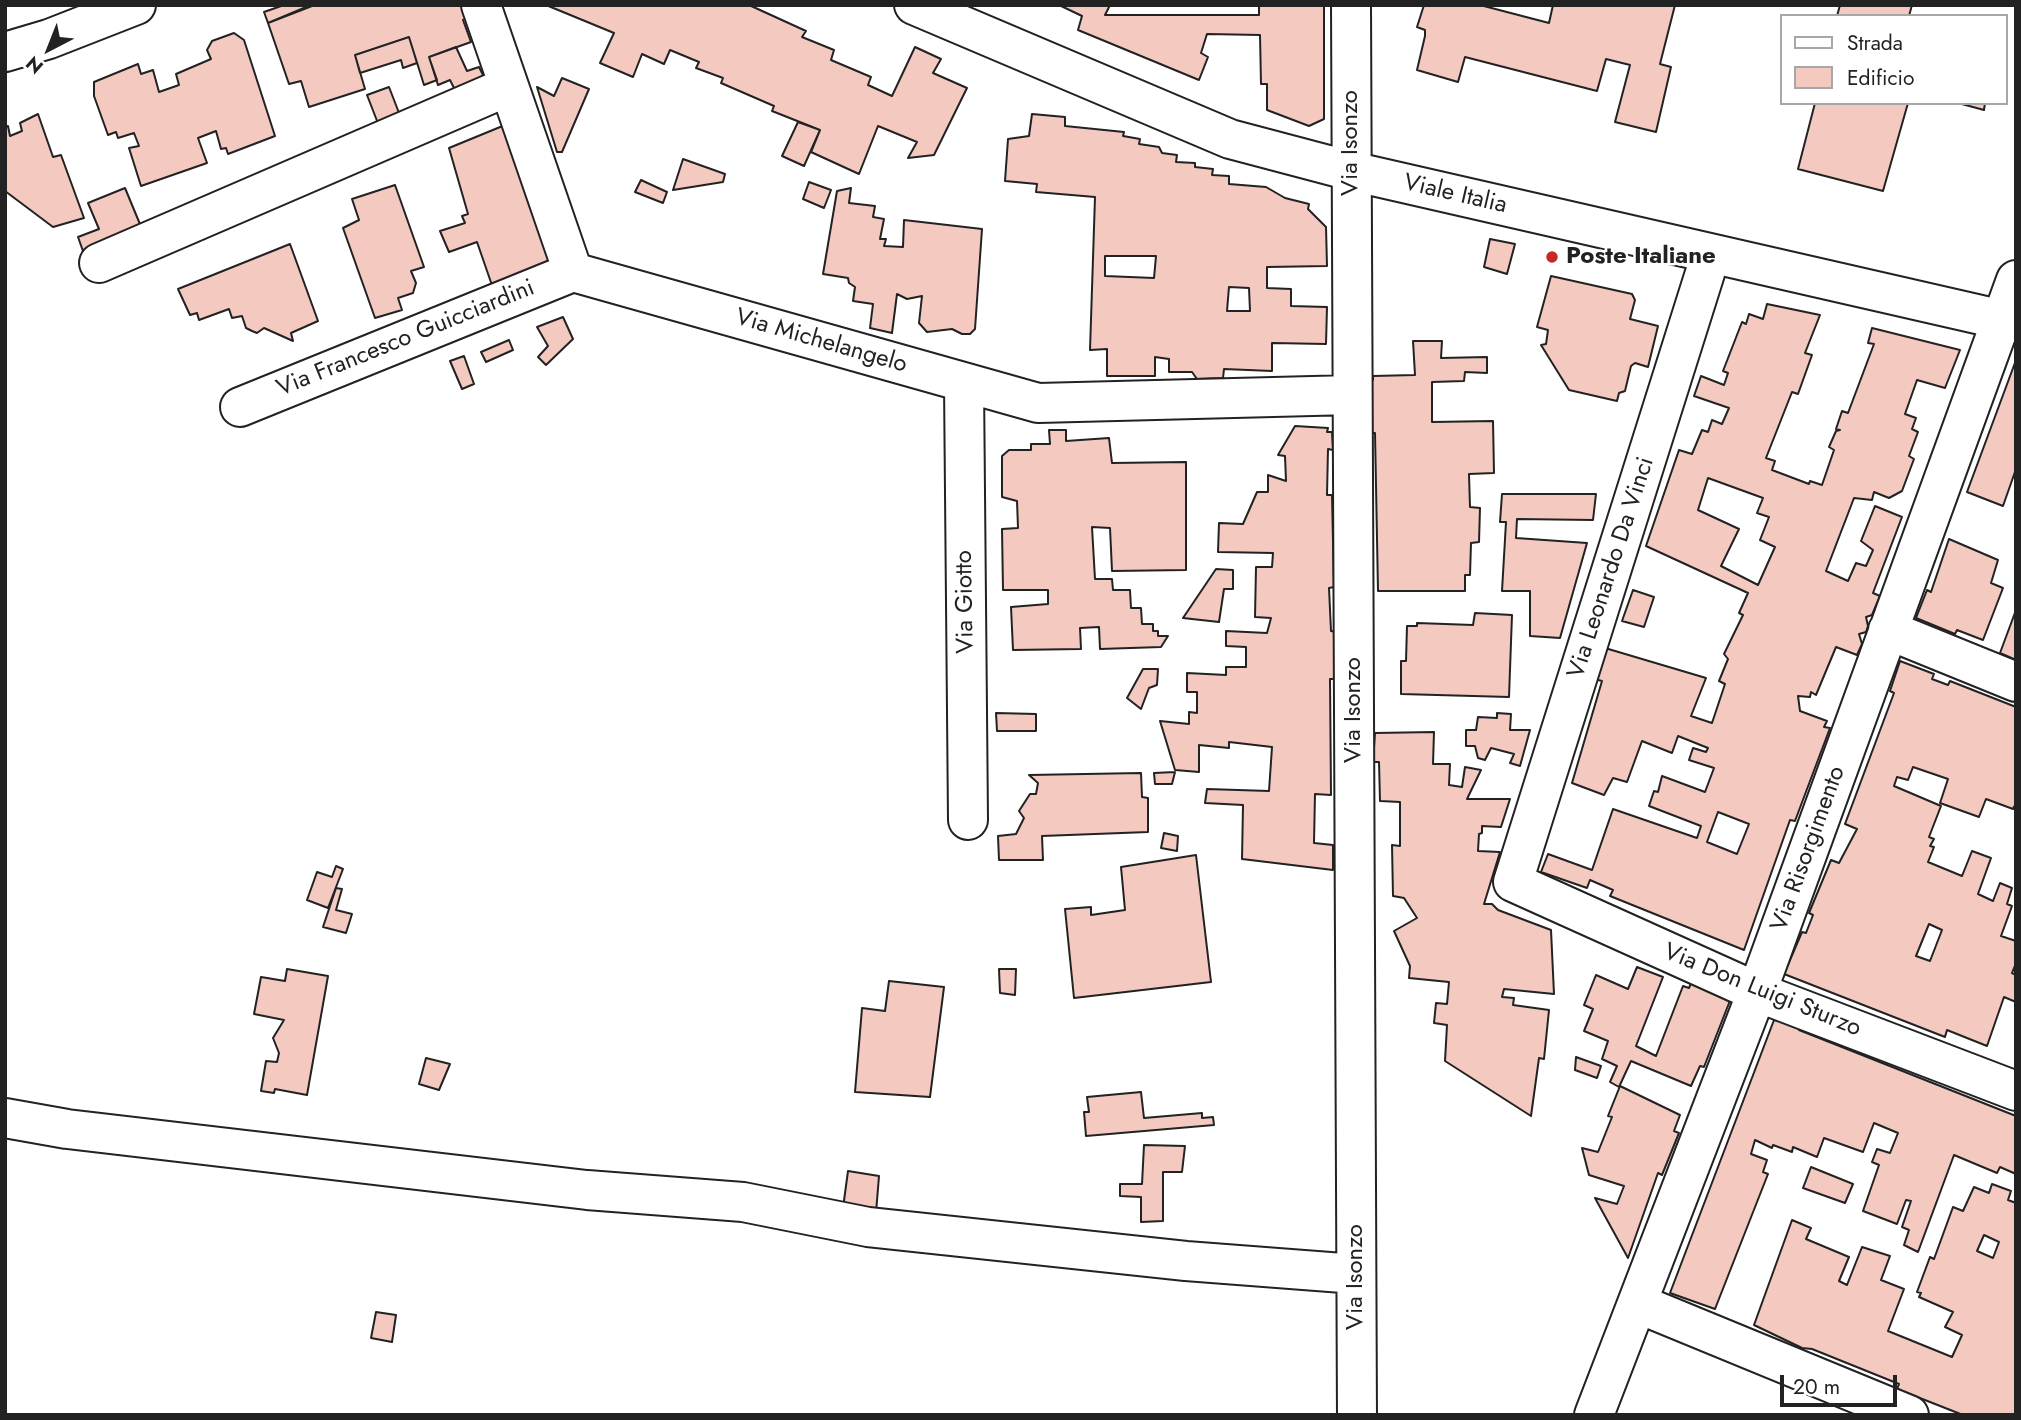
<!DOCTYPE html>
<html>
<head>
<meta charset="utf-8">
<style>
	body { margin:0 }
	#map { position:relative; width:2021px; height:1420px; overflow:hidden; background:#fff; font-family:Jost,sans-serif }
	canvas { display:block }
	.frame { position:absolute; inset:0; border:7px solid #222; pointer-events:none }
	.legend { position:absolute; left:1780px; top:14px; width:228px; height:91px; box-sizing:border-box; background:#fff; border:2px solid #a7a7a7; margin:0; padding:9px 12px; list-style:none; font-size:21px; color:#222 }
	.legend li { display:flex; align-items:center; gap:14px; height:35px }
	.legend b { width:35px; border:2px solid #a7a7a7 }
	.north { position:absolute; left:14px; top:14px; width:70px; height:70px; -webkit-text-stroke:5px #fff; paint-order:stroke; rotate:222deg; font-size:19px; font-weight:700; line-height:28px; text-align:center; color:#222 }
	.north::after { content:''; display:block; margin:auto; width:24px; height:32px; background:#222; clip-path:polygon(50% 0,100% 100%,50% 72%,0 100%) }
	.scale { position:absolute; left:1780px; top:1375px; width:117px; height:32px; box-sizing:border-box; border:4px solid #222; border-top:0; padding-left:9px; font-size:21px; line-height:24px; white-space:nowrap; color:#222; -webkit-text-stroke:5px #fff; paint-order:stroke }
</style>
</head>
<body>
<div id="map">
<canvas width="2021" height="1420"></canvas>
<div class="frame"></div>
<ul class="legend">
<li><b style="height:9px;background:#fff"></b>Strada</li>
<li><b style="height:19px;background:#f3c9c0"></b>Edificio</li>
</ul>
<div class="north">N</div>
<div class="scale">20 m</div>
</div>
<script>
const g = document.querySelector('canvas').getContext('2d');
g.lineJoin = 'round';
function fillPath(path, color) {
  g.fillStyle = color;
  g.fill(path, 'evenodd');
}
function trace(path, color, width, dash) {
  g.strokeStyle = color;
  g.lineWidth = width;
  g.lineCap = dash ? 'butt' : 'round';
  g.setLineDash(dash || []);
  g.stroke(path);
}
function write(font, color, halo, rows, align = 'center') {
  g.font = font + ' Jost,sans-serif';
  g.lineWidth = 5;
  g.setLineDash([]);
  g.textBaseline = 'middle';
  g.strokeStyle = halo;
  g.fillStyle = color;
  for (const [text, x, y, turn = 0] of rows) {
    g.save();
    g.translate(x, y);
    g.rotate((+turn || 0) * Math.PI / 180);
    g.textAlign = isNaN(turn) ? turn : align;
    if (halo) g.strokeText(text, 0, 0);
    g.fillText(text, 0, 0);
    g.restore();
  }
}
const building = new Path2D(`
	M284,5h27l1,1 -44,17 -4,-11z
	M311,5h153l5,13 -6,2 8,22 -42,15 8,23 -13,5 -15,-48 -54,18 10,34 -56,18 -8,-26 -12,3 -21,-61z
	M546,5h203l57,26 -4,6 32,13 -3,10 40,17 -3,8 24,11 23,-49 26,12 -8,14 34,15 -33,67 -26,3 9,-16 -39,-16 -19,48 -48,-22 9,-22 -48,-19 2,-5 -53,-23 2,-5 -27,-10 3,-6 -29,-12 -6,14 -22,-10 -9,23 -33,-14 14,-30z
	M1059,5h51l-5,10h154v-10h65v114l-15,7 -42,-16v-26h-6l-1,-49 -53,-1 -6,19 7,4 -9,23 -121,-50 4,-14z
	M1424,5h56l69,18 4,-18h122l-15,59 11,3 -15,65 -41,-10 15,-57 -24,-6 -9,32 -132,-34 -7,25 -41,-12 8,-34v-6l-8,-3z
	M1840,5h72l-3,11h-72z
	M234,33l10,7 31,96 -47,18 -2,-6 -5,1 -5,-18 -18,7 9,25 -66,23 -12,-38 10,-2 -5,-13 -16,5 -2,-6 -8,3 -14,-39v-14l44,-18 3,10 12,-4 6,22 20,-7 -3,-11 35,-15 -4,-9 5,-9z
	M409,37l8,26 -14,5 -2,-8 -41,13 -5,-18z
	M456,47l11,24 12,-4 7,14 -29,13 -7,-14 -12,5 -9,-28z
	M562,78l27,11 -27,63h-5l-20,-65 17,9z
	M389,87l12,31 -22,8 -12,-31z
	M1815,103h93l-25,88 -85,-22z
	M1958,103h27l-1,7z
	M38,114l15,43 8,-2 23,63 -31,9 -48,-36v-64l3,-1 2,10 12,-5 -2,-8z
	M1032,114l33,3v9l59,6 -1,4 17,3 -1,5 20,3 3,6 15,2 -1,7 19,1v4l18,2 -1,6 17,1v8l37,3 19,11 24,6 -1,5 18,18 1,39 -60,1v21l24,1v17l36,1 -1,37 -54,-1v28l-48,-2 -1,9 -26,1 -5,-7h-23v-13l-14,-2v19h-48v-27l-17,1 5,-153 -59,-5 1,-8 -32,-3 3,-42 21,-3zM1105,256h51l-2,22 -49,-2zM1229,287l20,1 1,23h-23z
	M798,122l22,8 -16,36 -22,-10z
	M505,125l46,141 -56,28 -18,-52 -28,10 -9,-21 25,-8 -3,-7 6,-2 -19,-66z
	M683,159l42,15 -2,8 -50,8z
	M641,180l26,12 -4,11 -28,-11z
	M809,182l22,8 -7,18 -21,-9z
	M395,185l29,82 -13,4 5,12 -3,10 -15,5 4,12 -27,8 -32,-90 16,-8 -7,-21z
	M125,188l17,41 -58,25 -6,-17 21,-8 -11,-26z
	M851,188l-2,15 26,3 -2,11 11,2 -4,20h6l-2,7 19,1 1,-27 78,9 -7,100 -5,5h-8l-10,-5 -25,3 -8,-9 3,-27 -15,3 -10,-5 -5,39 -22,-5 3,-24 -20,-3 2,-14 -6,-4 -1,-5 -25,-4 14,-83z
	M1490,239l25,5 -8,30 -23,-7z
	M290,244l28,77 -27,12 2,8 -29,-13 -7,5 -5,-2 -6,-3 -4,-12 -10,2 -3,-9 -30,11 -2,-7 -7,2 -12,-26z
	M1551,276l81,18 3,6 -5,19 28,7 -10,41 -13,-4 -4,3 -6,25 -6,2 -2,8 -48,-11 -28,-45 5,-1 2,-14 -11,-3z
	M1767,304l53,11 -15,38 7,2 -14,39 -6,-2 -26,66 9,3 -3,9 37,14 1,-3 12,4 12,-35 -5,-3 7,-16 4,-1 -4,-1 6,-18 6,2 26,-69 -6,-1 4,-15 88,22 -15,38 -28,-8 -12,34 11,4 -4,11 6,3 -9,24 5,3 -12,32 -13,7 -15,-6 -2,8 -18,-2 -28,73 22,10 8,-18 10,3 7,-16 -12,-9 14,-35 27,11 -29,76 7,3 -8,19 -6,2 2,9 -2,6 -7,2 3,10 -5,11 -21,-8 -20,48 -5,-3 -1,5 -12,-1 2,15 27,10 -3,6 6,1 -35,93 -5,-1 -46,130 -134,-54 3,-6 -23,-10 -3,8 -46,-16 7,-18 44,16 21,-61 84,29 4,-12 -52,-20 5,-15 4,1 4,-16 43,16 9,-24 -25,-8 4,-12 13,4 2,-4 -30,-12 -6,17 -30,-12 -15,41 -14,-4 -9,17 -32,-12 30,-102 -8,-2 11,-31 101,30 -15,38 21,7 13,-39 -6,-3 9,-22 -4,-5 19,-39 -4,-2 9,-20 -102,-47 33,-96 13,4 10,-24 6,2 4,-12 10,4 7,-16 -35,-12 7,-20 23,9 4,-12 -5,-2 19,-49 4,2 3,-10 14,5zM1708,478l55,20 -6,15 12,4 -9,23 15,7 -17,38 -37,-19 18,-37 -41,-19zM1718,812l31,12 -12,30 -30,-12z
	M563,317l10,22 -27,26 -8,-8 10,-11 -11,-19z
	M509,340l4,10 -27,12 -5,-10z
	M1413,341h29l-1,17 46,-1v16l-22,-1 -1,9 -32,1v40l61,-1 1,52 -25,1 1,33 10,1 -1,34 -8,1 -1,32h-5v16h-87l-3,-158h-6v-53h4v-4l42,-1z
	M464,356l10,28 -12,5 -12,-28z
	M2016,360v109l-13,37 -36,-14z
	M1295,426l33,2 -1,4h5l1,18 -5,-1 -1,46h5l2,92 -5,1 2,43 5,1 1,47h-7l1,116 -16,-1 -1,49 19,2v25l-91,-11 1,-54 -38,-2 2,-14 62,2 3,-44 -43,-5v6l-30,-3v27l-24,-2 -15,-49 29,3v-12l8,1v-21h-10v-19l39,2v-8h20v-20l-20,-1v-15l41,2 4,-15 -16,-1 1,-50h16l1,-14 -55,-1 1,-29 24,1 14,-32h11v-17l18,6 -1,-25 -7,-1z
	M1049,430h17v11l43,-3 3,25 74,-1v108l-74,1 -2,-43 -18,-1 3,52h17l1,11h17l1,18h10l1,16h11v7h5v5h10l-7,11 -61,2 -1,-22 -19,1 1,21 -68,1 -2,-43 37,-3v-14h-45l-1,-61 16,-1 -1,-27 -15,-4v-41l7,-6h22v-6h19z
	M1502,494h94l-3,26 -76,-1 -1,19 71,5 -27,95 -30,-2v-45h-28l4,-69h-6z
	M1949,539l49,21 -7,23 12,5 -20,52 -26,-10 -2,4 -39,-16 11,-28 4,2z
	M1216,569l17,1v19h-9l-5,33 -36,-4z
	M1633,590l21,7 -10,30 -22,-6z
	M2016,610v50l-16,-7z
	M1475,613l37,2 -3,82 -108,-3v-33h5l1,-35h10v-3l56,2z
	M1900,661l34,13 -2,5 16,6 2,-4 66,26v96l-3,6 -27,-10 -7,18 -39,-14 8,-24 -35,-12 -5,13 -11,-3 -3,9 47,20 -12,31 5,2 -4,7 4,1 -6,15 34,14 10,-25 19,7 -13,36 15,7 7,-18 12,5 -5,16 5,2 -11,30 15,5v22l-4,10 4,2v27l-12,-5 -17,49 -40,-16 -2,7 -161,-63 18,-42 4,1 7,-18 -4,-2 22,-53 8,3 18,-34 -12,-5 49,-131 -4,-2zM1929,924l13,6 -12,31 -14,-5z
	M1143,669h15l-1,16 -8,3 -8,21 -14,-11z
	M996,713l40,1v17h-39z
	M1497,713l14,1 -1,16h20l-10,36 -10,-3 4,-9 -23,-6 -6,12 -7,-2 -3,-12h-9v-16h10l2,-13 19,1z
	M1434,732l-1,32h17l-1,21 13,2 3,-20 16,3 -14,29h43l-9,28 -19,-1v7l-3,1 -1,17 22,1 -16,52h8l6,6 53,20 3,64 -50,-5 -2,8 12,1 -1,7 36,5 -5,49 -5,-1 -8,58 -86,-55 2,-36 -13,-2 2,-20 11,1 2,-22 -40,-4 1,-12 -16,-35 23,-13 -13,-20 -11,-2 -1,-51 8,1v-44l-20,-1 -1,-39h-6l2,-29z
	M1175,772l-3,12h-17l-1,-11z
	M1141,773l1,24 6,1v34l-106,4 1,24h-44l-1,-24 18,-2 8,-16 -5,-7 11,-17h6l2,-11 -9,-8z
	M1164,833l14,3 -1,15 -16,-3z
	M1196,855l15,127 -137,16 -9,-89 26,-2v8l34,-5 -4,-43z
	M336,866l7,3 -15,39 -21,-8 10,-28 15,5z
	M336,888l6,1 -6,21 16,4 -6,19 -23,-6z
	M1637,967l26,10 -27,69 20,10 27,-70 6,2 3,-7 39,17 -27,69 -4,-1 -9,20 -60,-25 -12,26 -9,-5 7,-16 -15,-7 6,-18 -24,-10 9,-22 -9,-4 12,-30 32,14z
	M287,969l41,7 -21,119 -32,-6 -1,4 -13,-2 5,-30 11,1 2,-9 -6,-15 11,-18 -30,-6 7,-37 24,4z
	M999,969h17l-1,26 -15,-2z
	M889,981l55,6 -14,110 -75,-5 7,-84 23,3z
	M1774,1020l27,6 -2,4 217,86v58l-16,-7 -3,6 -43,-18 -36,97 -14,-7 5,-15 -7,-3 9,-26 -5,-1 -9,24 -34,-13 16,-46 -7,-3 5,-13 13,4 8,-20 -24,-10 -11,29 -39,-14 -7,19 -24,-10 -1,5 -19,-7 -1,3 -17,-8 -4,14 16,6 -4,12 5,2 -53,135 -45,-16z
	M1576,1057l25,9 -4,12 -22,-8z
	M426,1058l24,6 -11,26 -20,-6z
	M1620,1086l60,29 -6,16 5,2 -17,42 -4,-2 -30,85 -33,-60 22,6 7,-18 -35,-11 -7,-27 16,4 14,-35 -4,-1z
	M1141,1092l3,26 58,-5v5l11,-1 1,8 -128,11 -2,-24h5l-2,-15z
	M1144,1145l41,1 -3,26h-19v49l-22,1v-25l-21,-1v-12h22z
	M1811,1167l42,17 -8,19 -42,-15z
	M848,1171l31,5 -3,37 -33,-5z
	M1992,1184l19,7 -3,9 8,3v212h-53l-66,-26 2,-5 -87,-35 -10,-1 -48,-23 38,-105 19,8 -5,11 43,18 -10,24 8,4 15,-38 28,9 -9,24 23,9 -16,42 64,26 10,-22 -17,-8 8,-15 -34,-15 2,-4 -4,-1 13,-35 4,2 19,-52 10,4 11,-24 15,6zM1984,1235l15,7 -6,16 -16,-7z
	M376,1312l20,3 -4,27 -21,-4z`);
const minor = new Path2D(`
	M481,5l92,267 465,131 314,-8
	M914,5l316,134 121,32 665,152
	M1351,5l6,1410
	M5,52l44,-13 87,-34
	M1711,254l-198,628 244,110 259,99
	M99,263l410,-177
	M964,383l4,437
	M240,407l333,-135
	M1888,630l128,52
	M5,1118l62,11 520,61 156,12 125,25 318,34 170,13
	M1639,1304l270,111
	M1594,1415l163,-423 259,-712`);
const markers = [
	[1552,257,7,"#c62828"]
];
const streetNames = [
	["Via Isonzo",1351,143,-90],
	["Viale Italia",1455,195,13],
	["Via Francesco Guicciardini",406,339,-22],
	["Via Michelangelo",821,342,16],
	["Via Leonardo Da Vinci",1612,568,-72],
	["Via Giotto",966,602,-91],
	["Via Isonzo",1354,710,-90],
	["Via Risorgimento",1809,849,-70],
	["Via Don Luigi Sturzo",1762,991,22],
	["Via Isonzo",1356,1277,-90]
];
const poiNames = [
	["Poste Italiane",1566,257]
];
fillPath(building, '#f3c9c0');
trace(building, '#222', 2);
trace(minor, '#222', 42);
trace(minor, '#fff', 38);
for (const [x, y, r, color] of markers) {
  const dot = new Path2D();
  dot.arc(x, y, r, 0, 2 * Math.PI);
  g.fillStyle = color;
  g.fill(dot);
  trace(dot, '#fff', 2.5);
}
write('24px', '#222', '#fff', streetNames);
write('bold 24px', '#222', '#fff', poiNames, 'left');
</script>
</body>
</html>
